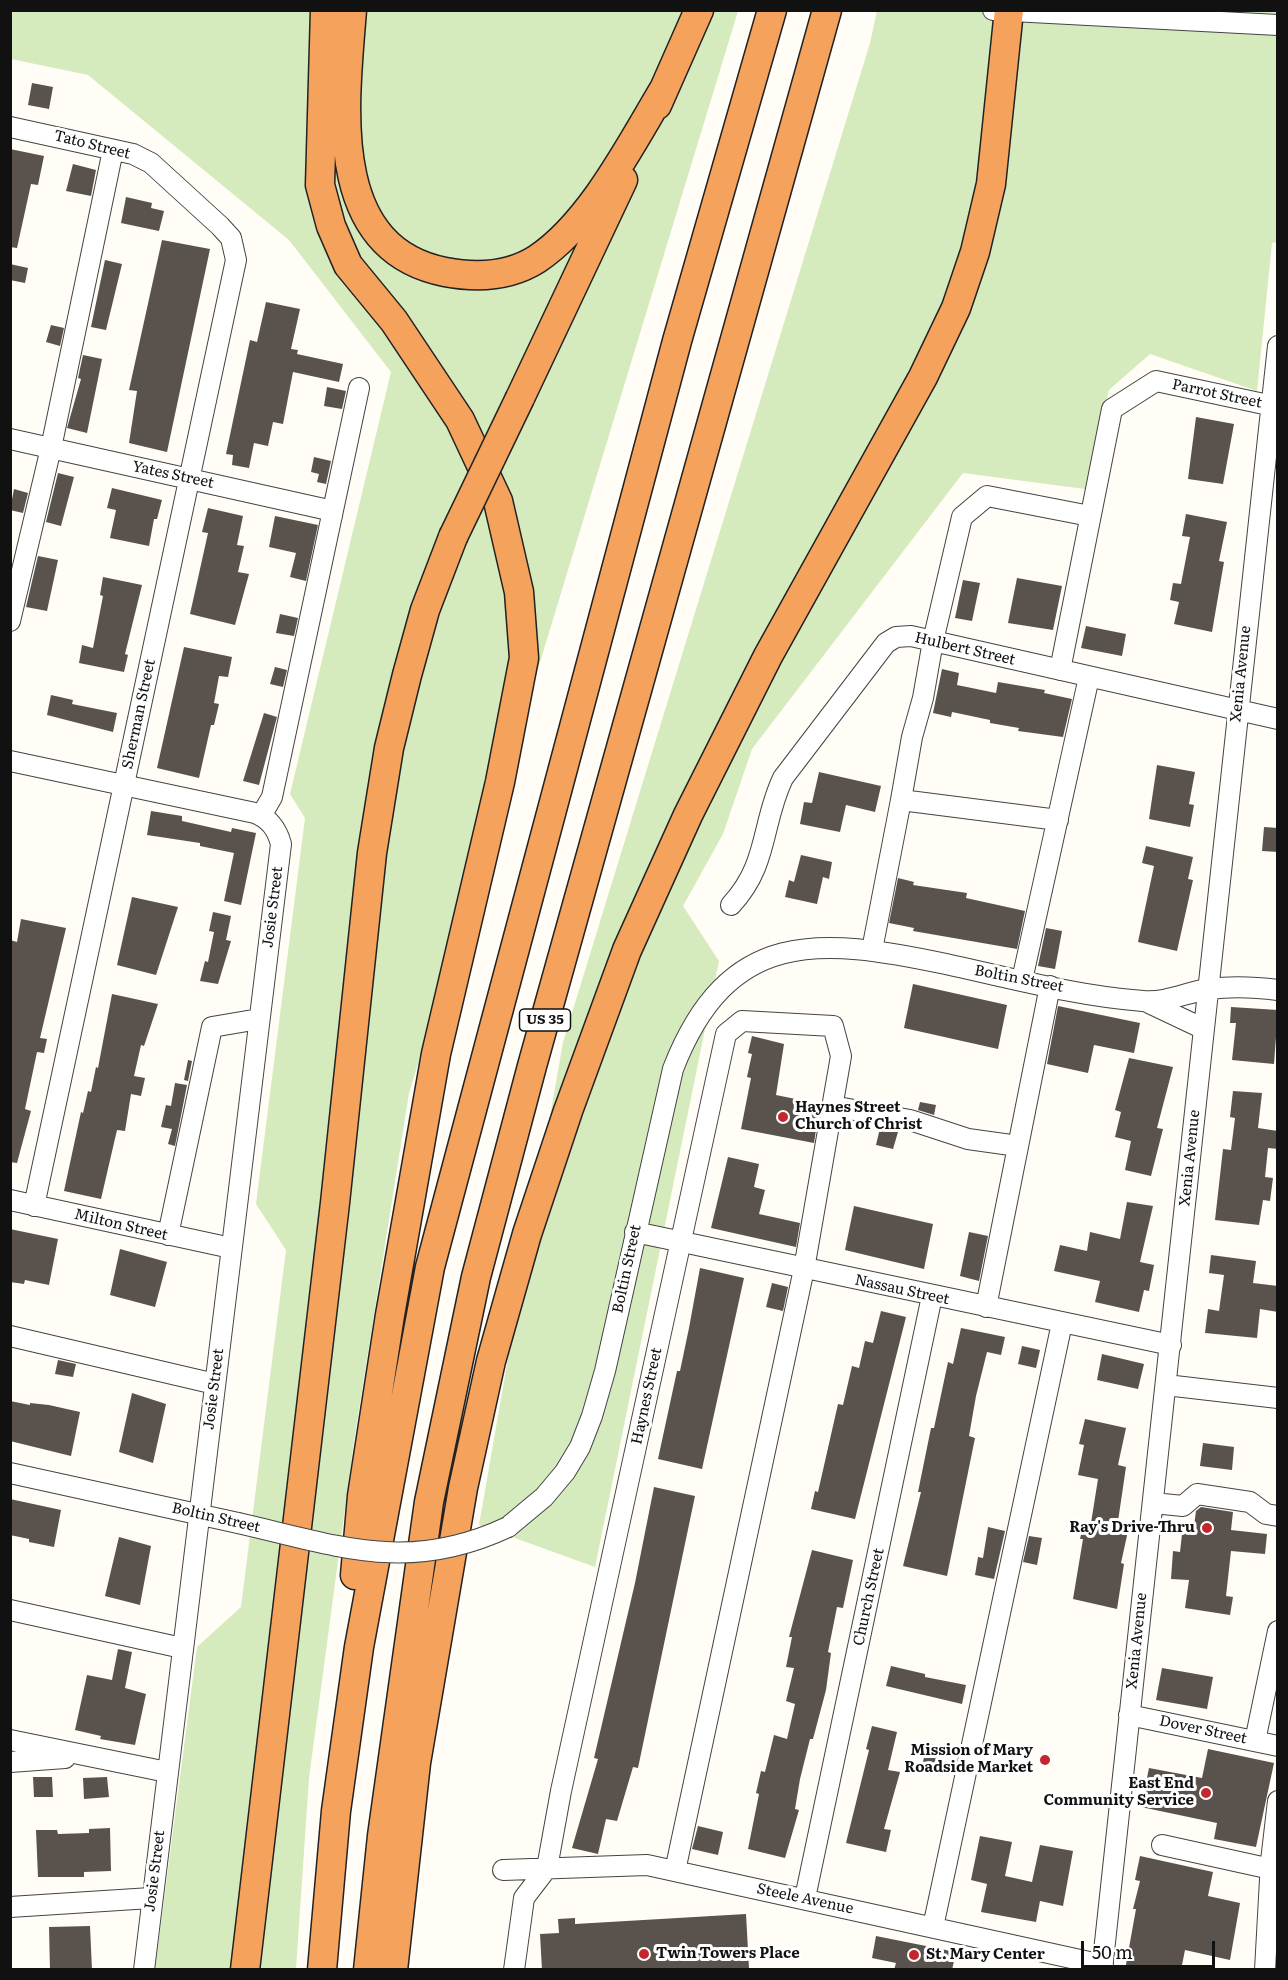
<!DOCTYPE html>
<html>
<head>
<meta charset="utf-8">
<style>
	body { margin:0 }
	#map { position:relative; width:1288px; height:1980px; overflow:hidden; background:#fffdf5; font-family:Literata,serif }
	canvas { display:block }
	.frame { position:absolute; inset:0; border:12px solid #111; pointer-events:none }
	.scale { position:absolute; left:1081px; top:1941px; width:134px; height:27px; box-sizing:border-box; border:3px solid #111; border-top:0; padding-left:8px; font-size:18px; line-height:21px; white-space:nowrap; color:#111; -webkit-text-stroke:4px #fff; paint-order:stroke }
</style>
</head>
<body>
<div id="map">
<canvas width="1288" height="1980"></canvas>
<div class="frame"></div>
<div class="scale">50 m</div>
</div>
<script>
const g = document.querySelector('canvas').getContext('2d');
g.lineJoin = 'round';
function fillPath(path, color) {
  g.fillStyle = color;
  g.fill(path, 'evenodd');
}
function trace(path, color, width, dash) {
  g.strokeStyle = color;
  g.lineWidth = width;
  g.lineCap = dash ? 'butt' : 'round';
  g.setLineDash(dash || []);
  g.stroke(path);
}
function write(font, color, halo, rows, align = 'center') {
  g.font = font + ' Literata,serif';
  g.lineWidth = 6;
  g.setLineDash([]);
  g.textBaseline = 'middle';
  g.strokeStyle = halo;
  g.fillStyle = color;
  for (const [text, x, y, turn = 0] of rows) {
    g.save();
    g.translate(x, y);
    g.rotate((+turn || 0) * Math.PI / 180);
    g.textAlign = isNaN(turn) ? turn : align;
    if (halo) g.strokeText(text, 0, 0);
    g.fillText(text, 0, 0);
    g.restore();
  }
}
const green = new Path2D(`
	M13,11h725l-329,1082 -55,348 -45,337 -13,191h-141l42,-322 44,-40 45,-357 -30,-46 49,-386 -15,-24 101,-422 -102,-132 -201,-165 -77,-16v-40z
	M877,11h400v231l-5,1 -15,148 -107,-37 -41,36 -24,99 -122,-16 -211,276 -29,85 -40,72 36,55 -124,606 -116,-42 84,-483 307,-999z`);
const building = new Path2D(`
	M32,83l21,4 -4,22 -21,-4z
	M10,149l34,7 -6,29 -7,-1 -14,64 -7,-1z
	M73,164l23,6 -5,26 -25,-5z
	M126,197l26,6 -1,5 13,3 -5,20 -38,-8z
	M162,240l48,9 -43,203 -38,-9 8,-52 -8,-1z
	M105,260l17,4 -16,66 -15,-3z
	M10,264l18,4 -3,15 -15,-3z
	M266,302l34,7 -9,40 7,1 -1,4 46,10 -4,18 -46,-10 -10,52 -10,-2 -5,24 -14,-3 -5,25 -17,-3 1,-10 -7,-1 24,-114 7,2z
	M51,325l13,3 -4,18 -14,-4z
	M83,355l19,4 -15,74 -20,-5 14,-49 -3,-1z
	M327,387l19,4 -4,18 -18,-3z
	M1196,417l38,7 -11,60 -35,-5z
	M314,457l17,4 -5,23 -9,-2 2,-8 -8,-2z
	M58,473l16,4 -13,49 -15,-4z
	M112,488l50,12 -5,19h-3l-5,27 -39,-8 6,-28 -9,-2z
	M14,489l14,4 -5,20 -13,-3z
	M208,508l35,8 -6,29 7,1 -6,26 11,2 -14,51 -45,-11 18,-81 -6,-1z
	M1186,514l41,8 -8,39 5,1 -12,70 -38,-8 5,-22 -9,-2 3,-17 8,1 9,-47 -8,-1z
	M275,516l43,9 -12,56 -16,-4 6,-24 -27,-6z
	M38,556l20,4 -11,51 -21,-4z
	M103,577l39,8 -17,69 3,1 -4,17 -45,-9 3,-18 11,3 10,-52 -3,-1z
	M1017,578l45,8 -9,44 -45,-7z
	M963,580l17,3 -8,38 -17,-3z
	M280,614l18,4 -4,18 -18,-3z
	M1086,626l40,8 -4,22 -41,-8z
	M184,647l48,10 -4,20 -9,-1 -5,27 5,1 -5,21h-3l-12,53 -42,-10z
	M275,667l12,3 -4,17 -13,-3z
	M942,669l17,4 -2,12 39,8 2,-11 47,8 -1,3 28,6 -9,38 -45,-6 1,-3 -29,-5v-3l-38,-8 -1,5 -18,-4z
	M51,695l22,5 -1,4 45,9 -4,19 -66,-17z
	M264,713l13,4 -18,68 -16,-4z
	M1157,765l38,7 -6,32 5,1 -4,22 -41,-8z
	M819,772l62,14 -6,26 -29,-7 -6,27 -40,-8 4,-22 8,1z
	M151,811l31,5v5l49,11 1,-4 24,5 -15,72 -17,-4 10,-48 -34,-7v-3l-53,-8z
	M1264,827l14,1v24l-16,-1z
	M1146,846l47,11 -5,22 5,1 -16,71 -39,-9 16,-76 -12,-3z
	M801,855l31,7 -3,17 -6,-2 -6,27 -32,-7 4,-17 5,2z
	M898,878l16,4 -1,3 54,8 -1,5 59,13 -8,38 -104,-18 1,-3 -25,-5z
	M132,897l46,10 -22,68 -39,-10z
	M213,912l18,4 -5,24 5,1 -13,43 -18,-3 5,-20 3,1 6,-30 -5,-1z
	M21,919l45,9 -26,110 7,1 -3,14 -7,-1 -12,57 6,2 -14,52 -7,-1v-222l7,2z
	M1046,928l16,3 -7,38 -17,-3z
	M913,984l94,21 -9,44 -94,-21z
	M112,994l46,10 -14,42 -3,-1 -7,31 11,2 -4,18 -10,-2 -6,37 -8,-1 -16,69 -37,-8 17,-79 2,1 5,-22 3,1 5,-25 2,1z
	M1058,1006l82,17 -6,30 -40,-8 -6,28 -41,-9z
	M1231,1007l47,3 -4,54 -42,-4 4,-37h-6z
	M752,1036l32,8 -8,51 44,9 -6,39 -73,-14 10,-51 -4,-1 5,-23 -4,-1z
	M1129,1058l44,9 -16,61 6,1 -12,47 -26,-6 6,-29 -16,-4 6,-25 -6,-2z
	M188,1060l4,1 -4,20 -4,-1z
	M175,1083l12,2 -12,61 -7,-2 4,-15 -11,-2 5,-22 5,1z
	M1233,1091l29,2 -4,35 20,3v18l-10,-1 -3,29 8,1 -3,23 -7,-1 -4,25 -44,-5 8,-71 8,1 4,-32 -5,-1z
	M920,1102l16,3 -2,10 -16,-5z
	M880,1128l18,4 -5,17 -17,-4z
	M728,1157l31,7 -5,23 11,3 -6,24 41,9 -4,24 -85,-19z
	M1127,1202l26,4 -13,56 14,3 -5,26 -5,-1 -5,22 -44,-10 5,-21 -46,-10 6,-26 27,6 3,-19 30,7z
	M854,1206l79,18 -9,45 -79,-19z
	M10,1229l48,10 -9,46 -24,-5 -1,4 -14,-2z
	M969,1232l19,4 -9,45 -19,-5z
	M120,1249l47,13 -12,45 -45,-12z
	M1211,1255l45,6 -3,22 25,3v26l-18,-3 -3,29 -52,-5 3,-24 11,2 5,-36 -15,-2z
	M700,1268l44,10 -42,191 -44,-10 19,-88h3l9,-43z
	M772,1283l16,4 -5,24 -17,-4z
	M881,1311l25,6 -51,202 -44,-10 4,-18 3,1 20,-88 5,1 9,-39 7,2 6,-27 8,2z
	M961,1328l44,9 -4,18 -14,-3 -11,44 -7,40 6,2 -28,138 -44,-10 18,-74h-3l13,-64h3l14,-66 5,2z
	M1022,1346l18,4 -4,18 -18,-4z
	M1102,1354l42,10 -6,25 -41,-9z
	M58,1360l18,4 -3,13 -18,-3z
	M132,1393l34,11 -13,59 -34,-11z
	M10,1401l20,4v-2l19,2 31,7 -9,44 -61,-15z
	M1085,1419l41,9 -8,37 8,2 -9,61 11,3 -7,32 3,1 -7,45 -44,-10 10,-60h-3l4,-18 7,2 7,-44 -20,-4 6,-30 -5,-1z
	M1203,1443l31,4 -2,23 -32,-4z
	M654,1487l41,9 -57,272 -5,-1 -16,54 -11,-2 -8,35 -26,-6 26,-89 -4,-1 41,-175z
	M10,1499l51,11 -7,37 -25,-5v-3l-19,-4z
	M1201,1507l32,5 -2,18 36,4 -2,20 -34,-3 -5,45 7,1 -3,18 -45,-7 4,-28 -18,-1 2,-28 7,1 3,-27 11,1 2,-15z
	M988,1527l17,4 -11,48 -19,-4 3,-18 5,1z
	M1029,1536l13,2 -5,27 -14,-3z
	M119,1537l32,9 -11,59 -35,-9z
	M812,1550l41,10 -10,48 -6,-1 -9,45 3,1 -5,37 -13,49h-3l-10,40 -5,30 4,1 -14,48 -37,-9 11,-55 -3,-1 5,-22 4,1 9,-37 13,4 8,-35 -9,-3 8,-33 -8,-1 6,-30h-3z
	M118,1649l14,3 -7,36 21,6 -11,51 -35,-6 1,-3 -26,-6 12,-55 25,5z
	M891,1666l34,8v3l41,8 -4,19 -76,-18z
	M1162,1668l51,9 -6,32 -51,-9z
	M872,1726l25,6 -9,38 12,2 -16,57 7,1 -5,22 -40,-9 23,-93 -3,-1z
	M927,1743l19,4 -4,19 -19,-4z
	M1208,1749l66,14 -18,84 -42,-8 3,-16 -76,-16 8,-39 53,10z
	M33,1777h19l1,20h-19z
	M107,1777l2,20 -25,2 -1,-21z
	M698,1826l25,6 -5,23 -26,-6z
	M110,1828l1,43 -27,1v5h-46l-2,-47h21l1,4 31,-1v-4z
	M980,1836l32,6 -7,34 27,6 8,-37 33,6 -10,55 -23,-5 -4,21 -55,-10 6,-28 -16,-4z
	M1140,1856l73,16 -5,24 32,7 -10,57 -45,-10 -4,20h-56l11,-61h-3l7,-28 -5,-1z
	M746,1914l3,54 -207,2 -2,-36 19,-1 -1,-14 17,-1v6z
	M90,1926l2,44h-42l-1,-43z
	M876,1936l80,16 -4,18h-58l2,-7 -24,-5z`);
const minor = new Path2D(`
	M993,10l285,15
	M10,127l123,27 18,9 69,63 11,12 5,22 -202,946
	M10,439l314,70 6,2 2,5
	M10,621l41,-173 62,-298
	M1060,670l52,-261 44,-28 122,26
	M10,761l245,52c15,6 22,16 26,31l-137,1126
	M901,800l11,-63 11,-39 10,-57 29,-124 25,-21 103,20
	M261,816l11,-19 87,-409
	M731,905c38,-41 30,-81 52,-127l103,-135 10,-6 15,-1 367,83
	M872,950l29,-150 157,20
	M1022,980l67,-303
	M1147,1002l57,27
	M832,1106l78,14 58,19 50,7
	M10,1200l221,48
	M635,1232l536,113
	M168,1235l44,-208 47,-8
	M986,1307l64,-321
	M10,1336l205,48
	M1166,1385l112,13
	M10,1473l228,50
	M1153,1503l30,3 14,-12 53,8 16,12 12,2
	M508,1527l36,-30 21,-25 15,-25 12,-31 13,-45 68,-302c55,-141 145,-132 273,-105 64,14 131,32 197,37 24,2 44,-9 66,-12 23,-3 46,-2 69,1
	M10,1610l172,38
	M1129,1715l149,31
	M10,1740l157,32
	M1255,1741l23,-110
	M10,1762l55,-4
	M1162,1845l109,24
	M503,1870l144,-5 456,100
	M805,1898l127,-602
	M10,1907l141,-9
	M933,1927l129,-604
	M514,1970l10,-72 23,-30 14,-77 165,-757 16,-13 91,5 8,30 -37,213 -129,602
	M1102,1970l176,-1624
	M1265,1970l6,-109 7,-60`);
const highway = new Path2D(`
	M325,10l-5,175 11,41 17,39 46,56 66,99 38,81 21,91 5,66 -24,124 -64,272 -46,261 -28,181 -7,79
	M352,10c-7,92 -28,238 93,262 32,6 64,5 92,-13 54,-36 94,-115 127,-170
	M657,105l42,-95
	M520,398l103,-218
	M245,1970l90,-767 37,-350 17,-105 18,-73 18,-65 28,-73
	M322,1970l14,-159 23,-164 71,-380 247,-926 95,-331
	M368,1970l14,-134 47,-334 47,-225 56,-211 295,-1056
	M393,1970l23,-207 47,-275 28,-127 36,-127 41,-123 59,-161 61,-135 80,-159 155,-279 33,-69 19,-56 16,-68 18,-174`);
const minorBridge = new Path2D(`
	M238,1523c101,23 170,51 270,4`);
const highwayBridge = new Path2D(`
	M453,537l67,-139`);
const markers = [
	[783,1117,6,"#c4262e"],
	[1207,1528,6,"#c4262e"],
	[1045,1760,6,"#c4262e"],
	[1206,1793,6,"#c4262e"],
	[644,1954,6,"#c4262e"],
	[914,1955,6,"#c4262e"]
];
const shields = [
	[545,1020,51]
];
const shieldNames = [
	["US 35",545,1020]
];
const streetNames = [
	["Tato Street",92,145,14],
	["Parrot Street",1217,394,12],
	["Yates Street",173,475,12],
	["Hulbert Street",965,649,13],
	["Xenia Avenue",1241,674,-84],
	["Sherman Street",139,714,-78],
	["Josie Street",273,907,-83],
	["Boltin Street",1019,979,11],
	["Xenia Avenue",1190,1158,-84],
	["Milton Street",121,1225,13],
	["Boltin Street",627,1269,-78],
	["Nassau Street",902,1290,12],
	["Josie Street",214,1389,-83],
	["Haynes Street",647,1396,-78],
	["Boltin Street",216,1518,13],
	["Church Street",869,1597,-78],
	["Xenia Avenue",1137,1641,-84],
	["Dover Street",1203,1730,12],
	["Josie Street",155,1871,-83],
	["Steele Avenue",805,1899,12]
];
const poiNames = [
	["Haynes Street",795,1108],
	["Church of Christ",795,1125],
	["Ray's Drive-Thru",1195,1528,"right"],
	["Mission of Mary",1033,1751,"right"],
	["Roadside Market",1033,1768,"right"],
	["East End",1194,1784,"right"],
	["Community Service",1194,1801,"right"],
	["Twin Towers Place",656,1954],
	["St. Mary Center",926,1955]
];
fillPath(green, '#d5ebbd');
fillPath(building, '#5a524d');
trace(minor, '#444', 22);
trace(highway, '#222', 31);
trace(minor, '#fff', 20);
trace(highway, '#f5a25d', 28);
trace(minorBridge, '#444', 22, []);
trace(highwayBridge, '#222', 31, []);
trace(minorBridge, '#fff', 20);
trace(highwayBridge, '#f5a25d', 28);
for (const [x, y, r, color] of markers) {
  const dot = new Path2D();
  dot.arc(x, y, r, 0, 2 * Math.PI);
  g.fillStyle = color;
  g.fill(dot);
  trace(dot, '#fff', 2);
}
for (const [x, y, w] of shields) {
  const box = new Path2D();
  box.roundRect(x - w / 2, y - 11, w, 22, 4.5);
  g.fillStyle = '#fff';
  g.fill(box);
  trace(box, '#111', 1.5);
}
write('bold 14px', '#111', null, shieldNames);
write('15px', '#111', '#fff', streetNames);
write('bold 15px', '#111', '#fff', poiNames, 'left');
</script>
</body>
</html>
